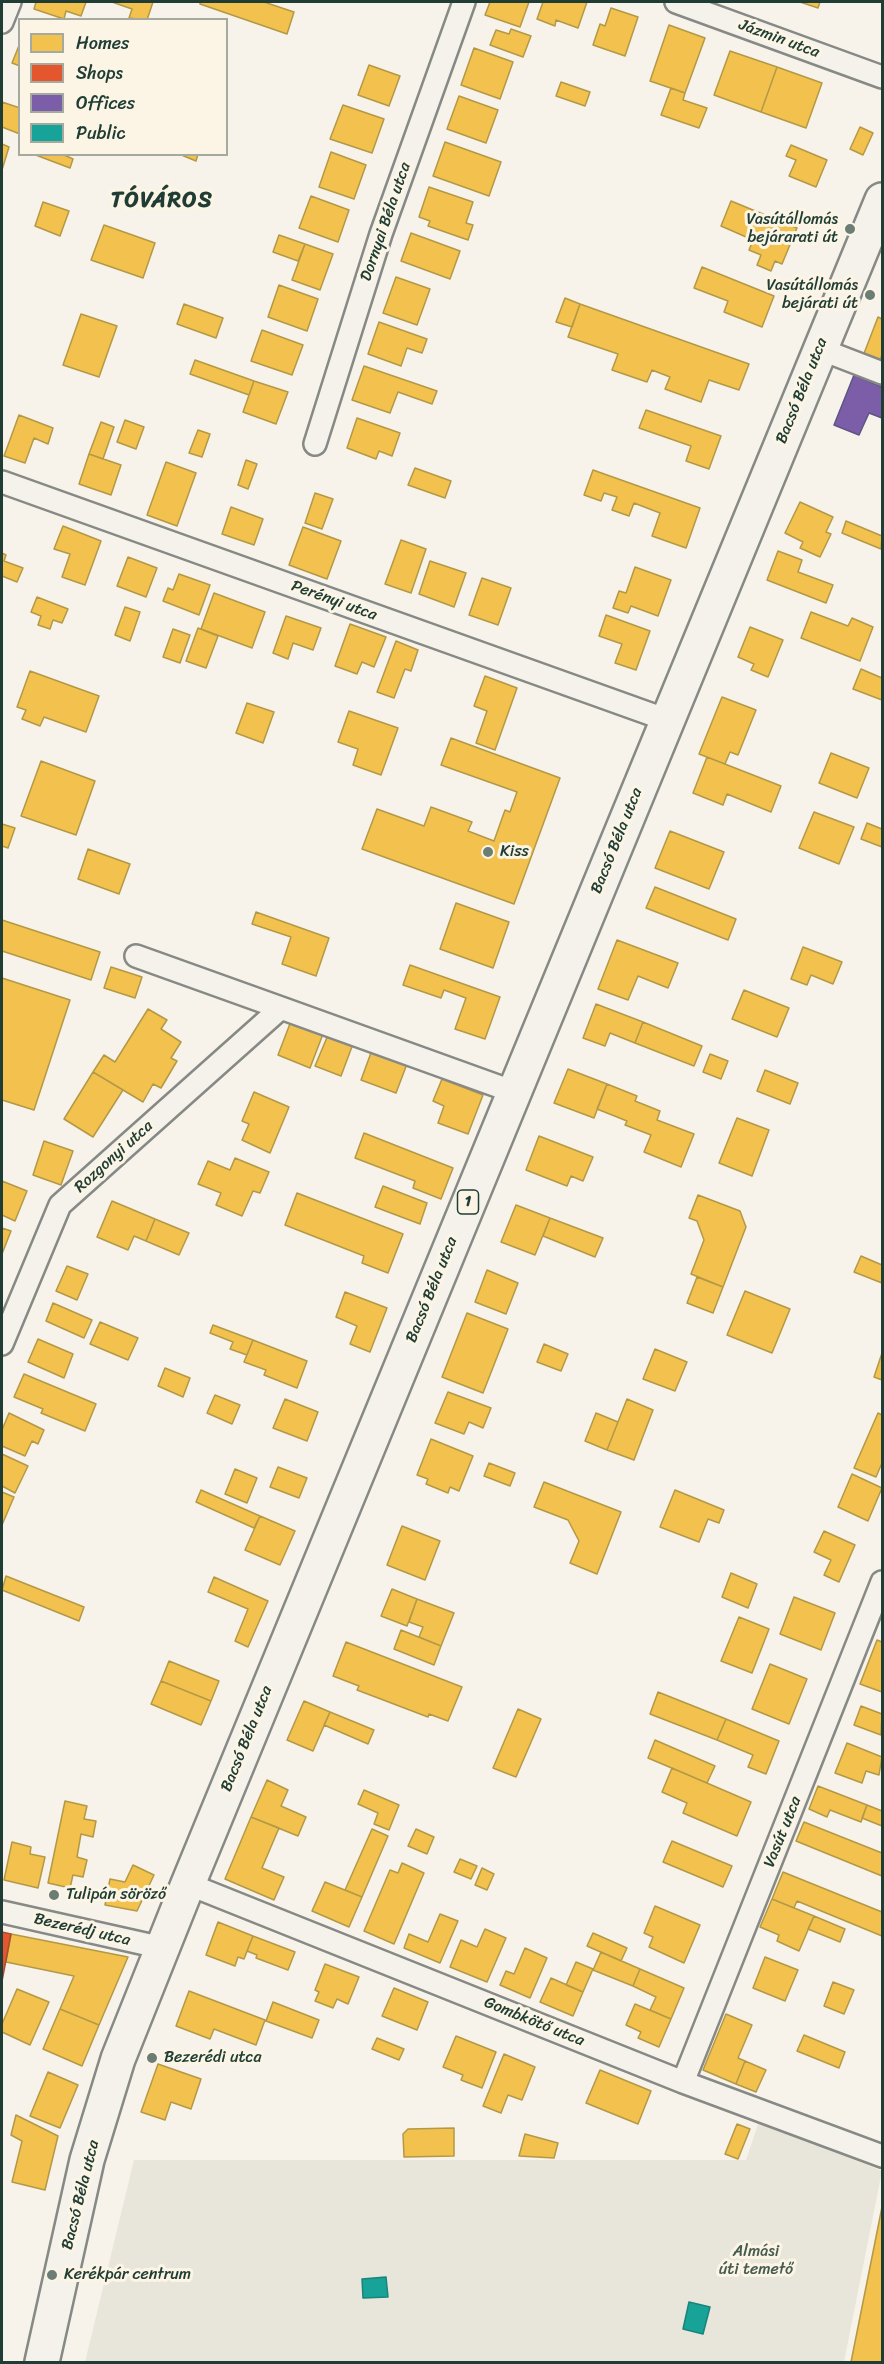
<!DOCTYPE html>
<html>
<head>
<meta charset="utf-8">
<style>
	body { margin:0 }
	#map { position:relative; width:884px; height:2364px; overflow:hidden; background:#f7f3ea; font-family:Sriracha,sans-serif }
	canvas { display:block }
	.frame { position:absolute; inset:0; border:3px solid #1f3d34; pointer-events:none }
	.legend { position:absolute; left:18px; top:18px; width:210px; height:138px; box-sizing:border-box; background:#fcf5e5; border:2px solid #a4ab9e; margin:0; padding:8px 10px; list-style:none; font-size:18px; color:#1f3d34 }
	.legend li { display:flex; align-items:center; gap:12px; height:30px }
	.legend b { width:30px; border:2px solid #a4ab9e }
</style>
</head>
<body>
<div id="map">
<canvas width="884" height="2364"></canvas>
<div class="frame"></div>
<ul class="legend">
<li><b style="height:16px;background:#f2c14e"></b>Homes</li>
<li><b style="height:16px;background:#e4572e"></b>Shops</li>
<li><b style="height:16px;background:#7b5ea7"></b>Offices</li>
<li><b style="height:16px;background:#17a398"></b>Public</li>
</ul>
</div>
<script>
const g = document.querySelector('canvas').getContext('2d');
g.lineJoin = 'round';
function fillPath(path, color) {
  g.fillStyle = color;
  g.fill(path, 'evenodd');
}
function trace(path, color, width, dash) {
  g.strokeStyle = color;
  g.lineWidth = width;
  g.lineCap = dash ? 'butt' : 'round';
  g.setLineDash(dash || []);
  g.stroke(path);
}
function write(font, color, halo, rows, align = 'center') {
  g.font = font + ' Sriracha,sans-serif';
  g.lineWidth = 6;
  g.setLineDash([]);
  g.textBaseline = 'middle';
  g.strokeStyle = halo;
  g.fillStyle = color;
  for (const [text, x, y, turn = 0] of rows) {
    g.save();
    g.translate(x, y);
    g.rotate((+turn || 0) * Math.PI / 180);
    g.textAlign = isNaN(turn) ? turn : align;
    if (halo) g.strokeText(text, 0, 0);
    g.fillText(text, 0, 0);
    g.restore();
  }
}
const green = new Path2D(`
	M759,2121l123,50 -38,191h-759l49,-202h612z`);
const homes = new Path2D(`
	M36,2h50l-5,14 -15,-5 -2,8 -30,-10z
	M112,2h41l-6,18 -18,-2 3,-9z
	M200,2h64l30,10 -7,22 -87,-30z
	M490,2h39l-9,25 -35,-12z
	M543,2h44l-9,26 -22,-8 -1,6 -18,-7z
	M800,2h20l-2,6z
	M611,8l27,9 -13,39 -32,-11 7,-21 5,2z
	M669,25l36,13 -20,55 -35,-12z
	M511,29l20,7 -8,21 -33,-12 6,-15 13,4z
	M20,43v23l-8,-3z
	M474,48l39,14 -13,37 -39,-14z
	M730,51l47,16 -16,45 -47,-17z
	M369,65l31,11 -11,30 -31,-11z
	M777,67l45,16 -16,45 -45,-16z
	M561,82l29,10 -5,14 -29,-10z
	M671,88l14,5 -2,7 24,8 -8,20 -38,-13z
	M459,96l39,14 -12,33 -39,-14z
	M2,102l18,6v26l-18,-7z
	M343,105l41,14 -12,34 -42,-14z
	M860,127l13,6 -10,22 -13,-6z
	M445,142l56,20 -12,34 -56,-20z
	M2,144l7,3 -7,23z
	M791,145l36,15 -11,27 -27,-11 7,-16 -10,-4z
	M331,152l35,13 -12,34 -35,-12z
	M33,154h29l11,5 -3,9z
	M179,154h19l-2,7z
	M429,187l44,15 -7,21 7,2 -5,15 -40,-14 2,-5 -11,-4z
	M311,196l38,14 -11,32 -39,-14z
	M731,201l66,27 -15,36 -7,-3 -4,10 -14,-6 4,-10 -12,-5 4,-10 -32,-14z
	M43,202l26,9 -9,25 -25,-10z
	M104,225l51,18 -12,35 -52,-18z
	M411,233l49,18 -10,28 -49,-18z
	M279,235l26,9 -7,17 -25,-9z
	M305,244l28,10 -13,36 -28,-10z
	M702,267l72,29 -12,31 -38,-15 4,-11 -34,-13z
	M396,277l34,12 -13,36 -34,-12z
	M279,285l39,14 -11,32 -39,-14z
	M565,298l15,6 -8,23 -16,-5z
	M184,304l39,14 -7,20 -39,-14z
	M580,304l169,60 -10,26 -30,-10 -8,22 -36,-13 5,-12 -18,-7 -5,12 -35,-12 6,-16 -50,-17z
	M81,314l36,12 -18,51 -36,-12z
	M878,317l4,2v36l-3,7 -16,-6z
	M379,322l48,17 -5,14 -15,-5 -6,18 -33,-12z
	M262,330l41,15 -11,30 -41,-14z
	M195,360l59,21 -5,14 -59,-21z
	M364,366l73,25 -5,13 -34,-12 -8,21 -38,-13z
	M254,381l34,11 -12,32 -33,-12z
	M646,410l75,26 -12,33 -23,-8 5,-15 -52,-18z
	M19,415l34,13 -5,16 -14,-6 -9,25 -21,-7z
	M357,418l43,15 -8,23 -13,-5 -3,8 -29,-11z
	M125,420l19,7 -8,22 -19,-7z
	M101,422l13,5 -11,32 -14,-5z
	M198,430l12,4 -8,23 -13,-4z
	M89,454l32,11 -10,30 -32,-11z
	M246,460l11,4 -9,25 -10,-4z
	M166,462l30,11 -19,53 -30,-11z
	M415,468l36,13 -6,17 -37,-13z
	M593,470l107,38 -14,40 -34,-12 8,-23 -26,-10 -5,13 -17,-6 5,-13 -13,-4 -3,8 -17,-6z
	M315,493l18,6 -11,30 -17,-6z
	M800,502l33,15 -7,15 5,2 -11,23 -20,-9 3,-6 -18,-9z
	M231,507l32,12 -9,26 -32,-11z
	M846,521l36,15 -1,13 -39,-16z
	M63,526l38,15 -16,44 -23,-8 8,-23 -16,-5z
	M303,527l38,14 -14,38 -38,-14z
	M401,540l25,9 -15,44 -26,-9z
	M778,551l24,9 -4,12 35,13 -7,18 -59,-23z
	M2,553l4,2 -2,6 19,7 -6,14 -15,-6z
	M128,557l29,11 -11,29 -29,-11z
	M430,561l36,12 -12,34 -35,-13z
	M635,567l36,13 -13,36 -27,-10 -3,7 -15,-5 6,-17 7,2z
	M179,574l31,11 -11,30 -36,-14 5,-13 5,2z
	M482,578l29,10 -13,37 -29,-10z
	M214,593l51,19 -13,36 -51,-19z
	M37,597l31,12 -6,14 -9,-3 -3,9 -12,-4 3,-9 -10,-4z
	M125,607l15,5 -10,29 -15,-6z
	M811,612l37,14 4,-8 21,9 -13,34 -59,-23z
	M606,615l44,16 -14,39 -21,-7 7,-19 -23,-8z
	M286,616l35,12 -8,22 -20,-7 -5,16 -15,-6z
	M350,624l36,13 -12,30 -12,-5 -5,12 -22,-8z
	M750,627l33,13 -15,37 -17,-7 3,-6 -16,-7z
	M198,628l20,8 -12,32 -20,-7z
	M173,629l17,6 -10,28 -17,-6z
	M396,641l22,9 -7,21 -6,-2 -11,29 -17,-6z
	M861,669l21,9v22l-29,-11z
	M30,671l69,25 -13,36 -42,-15 -4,9 -18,-7 4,-9 -9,-3z
	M485,676l32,12 -22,62 -19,-7 11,-32 -13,-5z
	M722,697l34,13 -18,45 -8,-3 -5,12 -26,-10z
	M247,703l27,9 -11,31 -27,-10z
	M349,711l49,17 -17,47 -28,-10 5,-16 -20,-7z
	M451,738l109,40 -46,126 -152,-55 15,-40 47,17 7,-19 41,15 -4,9 26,10 11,-31 5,2 7,-20 -76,-27z
	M831,753l38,15 -12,30 -38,-15z
	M707,757l74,29 -10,26 -44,-18 -4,11 -30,-12z
	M41,761l54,20 -19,54 -55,-19z
	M814,812l40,15 -15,37 -40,-16z
	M867,823l15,6v18l-21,-8z
	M2,824l13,4 -7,20 -6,-2z
	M670,831l54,21 -15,37 -54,-21z
	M88,849l42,15 -11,30 -41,-15z
	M655,887l81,32 -8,21 -82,-32z
	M456,903l53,19 -16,46 -53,-19z
	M256,912l73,26 -13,38 -34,-12 9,-27 -39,-13z
	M2,920l98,32 -9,28 -89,-29z
	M617,940l61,23 -10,25 -30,-12 -10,24 -30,-11z
	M803,947l39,15 -9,22 -22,-9 -4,10 -16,-6z
	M410,965l90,32 -15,42 -30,-10 11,-31 -22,-8 -3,8 -38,-13z
	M111,967l31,10 -7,21 -31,-10z
	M2,978l68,22 -36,110 -32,-10z
	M744,990l45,18 -12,29 -45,-18z
	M596,1004l47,18 -8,21 -25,-10 -5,13 -22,-8z
	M148,1009l19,11 -6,9 20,13 -10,16 6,3 -16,27 -8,-4 -10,18 -50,-30 11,-17 11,7z
	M291,1021l32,13 -13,34 -32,-13z
	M643,1022l59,24 -8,20 -59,-23z
	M328,1035l25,9 -12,32 -26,-10z
	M372,1050l35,14 -11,29 -35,-13z
	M710,1054l18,7 -7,18 -18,-7z
	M568,1069l39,15 -13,34 -40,-15z
	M765,1070l33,13 -8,21 -33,-13z
	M93,1072l30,18 -30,47 -29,-18z
	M442,1079l41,16 -15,39 -30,-11 6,-17 -11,-5z
	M607,1084l30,12 -2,5 25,10 -3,9 37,14 -13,33 -37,-15 7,-17 -26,-10 2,-4 -30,-12z
	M254,1092l35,15 -19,46 -28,-13 7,-16 -7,-3z
	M737,1118l32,12 -17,46 -33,-13z
	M364,1133l89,35 -12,31 -28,-11 2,-7 -60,-23z
	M539,1136l54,21 -10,24 -12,-5 -4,10 -41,-16z
	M44,1141l29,10 -12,34 -28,-10z
	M235,1158l34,14 -9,21 -7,-2 -11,25 -26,-11 5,-12 -23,-9 10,-23 22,9z
	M2,1181l25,10 -12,30 -13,-6z
	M383,1186l44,17 -7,21 -45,-17z
	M297,1193l106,41 -15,39 -26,-10 2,-7 -79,-31z
	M698,1195l42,16 6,16 -23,60 -32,-13 13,-34 -7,-19 -8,-3z
	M112,1201l43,18 -9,22 -12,-5 -6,14 -31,-13z
	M516,1205l34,13 -15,37 -34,-13z
	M550,1218l53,20 -8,19 -52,-21z
	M155,1219l34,14 -10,22 -33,-14z
	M2,1228l9,3 -9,23z
	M861,1256l21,9v18l-28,-11z
	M67,1266l21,8 -11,26 -21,-9z
	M487,1270l31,13 -12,31 -31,-12z
	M697,1277l26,10 -10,26 -26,-10z
	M745,1291l45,18 -18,44 -45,-18z
	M345,1292l42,16 -17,44 -20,-8 7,-18 -21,-9z
	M53,1303l39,17 -8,18 -38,-17z
	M467,1313l41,16 -25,64 -41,-16z
	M100,1322l38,16 -10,22 -38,-16z
	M213,1325l40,15 -6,15 -17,-6 3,-7 -23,-9z
	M38,1339l35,15 -9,24 -36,-16z
	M253,1340l54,21 -10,27 -33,-13 2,-5 -22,-8z
	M544,1344l24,10 -7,17 -24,-9z
	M655,1349l32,13 -12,29 -32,-12z
	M882,1353v27l-8,-3z
	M165,1368l25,10 -7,19 -25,-11z
	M24,1374l72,30 -11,27 -44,-18 2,-4 -29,-12z
	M448,1392l43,16 -8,20 -14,-6 -5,12 -29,-11z
	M215,1395l25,10 -8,19 -25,-11z
	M285,1399l33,13 -11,29 -34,-13z
	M627,1399l26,11 -19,50 -27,-10z
	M9,1413l35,17 -6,14 -6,-3 -7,15 -23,-10v-16z
	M596,1413l22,9 -11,28 -22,-9z
	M878,1413l4,2v48l-6,14 -22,-9z
	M431,1439l42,17 -14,35 -9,-4 -2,6 -22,-9 2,-5 -11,-4z
	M2,1454l26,12 -13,27 -13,-7z
	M489,1463l26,10 -5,13 -26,-10z
	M278,1467l29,11 -8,20 -29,-11z
	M235,1469l22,9 -10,25 -22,-9z
	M852,1474l30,14 -14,33 -30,-14z
	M544,1482l77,30 -24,62 -27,-11 9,-22 -11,-21 -34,-13z
	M201,1490l59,26 -6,12 -58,-26z
	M675,1490l49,20 -5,13 -11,-4 -9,23 -39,-15z
	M2,1492l12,5 -12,28z
	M260,1516l35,15 -15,34 -35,-15z
	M402,1526l38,15 -15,39 -38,-15z
	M824,1531l31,14 -16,37 -15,-7 7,-15 -17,-8z
	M731,1573l26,11 -9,24 -26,-11z
	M6,1576l78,31 -5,14 -77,-31z
	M214,1577l54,24 -20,46 -13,-6 13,-32 -40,-17z
	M392,1589l25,10 -10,27 -26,-10z
	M794,1597l41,16 -14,37 -41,-16z
	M417,1599l37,14 -13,33 -22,-9 4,-10 -14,-5z
	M739,1617l30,12 -17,44 -31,-12z
	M401,1630l40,16 -7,19 -40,-16z
	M877,1640l5,2v50l-22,-8z
	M346,1642l116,45 -14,34 -19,-7 -1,3 -71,-27 2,-4 -26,-10z
	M169,1661l50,20 -8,20 -50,-20z
	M770,1664l37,15 -18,45 -37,-15z
	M161,1681l50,20 -10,24 -50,-21z
	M658,1692l68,27 -9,21 -67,-26z
	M304,1701l26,11 -17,39 -26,-11z
	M861,1706l21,8 -1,21 -27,-10z
	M518,1709l23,10 -25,58 -23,-9z
	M330,1712l44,18 -6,14 -44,-19z
	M726,1719l53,22 -13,33 -18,-7 5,-12 -36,-15z
	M655,1740l60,26 -8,17 -59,-25z
	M847,1743l35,14 -3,18 -13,-4 -4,12 -27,-10z
	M672,1768l79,34 -14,34 -54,-23 4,-10 -25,-11z
	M267,1780l21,10 -7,16 25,11 -8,19 -47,-19z
	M818,1786l49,19 -6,17 -31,-12 -3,7 -18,-8z
	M364,1790l35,15 -10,25 -15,-6 4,-11 -20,-9z
	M65,1801l22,5 -3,13 12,2 -3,16 -12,-3 -4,23 10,3 -4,17 -10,-2 -3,13 -22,-5z
	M867,1805l15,6v15l-20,-8z
	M251,1817l28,11 -17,40 22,9 -10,23 -49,-21z
	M804,1822l78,31v23l-86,-35z
	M372,1829l16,7 -26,61 -17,-7z
	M416,1829l18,8 -7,17 -19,-8z
	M672,1841l60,25 -9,21 -60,-25z
	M12,1842l19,5 -1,7 15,3 -7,31 -34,-8z
	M460,1859l17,7 -6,13 -17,-7z
	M402,1863l22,10 -30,71 -30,-13 26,-61 8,3z
	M133,1865l21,10 -17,36 -32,-6 5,-26 15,3z
	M482,1868l12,6 -7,16 -12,-5z
	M783,1872l99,40v24l-85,-35 -3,7 -22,-9z
	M325,1882l37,15 -13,30 -37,-16z
	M772,1899l42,17 -15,35 -22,-10 2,-6 -19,-8z
	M655,1906l45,19 -16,38 -35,-16 4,-10 -9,-4z
	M440,1914l18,7 -18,42 -36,-15 5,-14 19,8z
	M814,1916l31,13 -5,13 -32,-13z
	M218,1922l35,14 -9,23 -6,-2 -3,9 -29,-11z
	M485,1929l21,9 -19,44 -37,-15 11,-27 16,7z
	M593,1933l34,15 -6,13 -34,-15z
	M11,1934l117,23 -29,68 -39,-16 14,-33 -68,-14z
	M253,1936l42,16 -7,18 -32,-12 1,-3 -10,-4z
	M525,1948l22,10 -17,40 -30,-13 6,-14 8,3z
	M601,1952l39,17 -7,17 -40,-16z
	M765,1957l33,13 -13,31 -32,-13z
	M576,1962l17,7 -10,23 -17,-7z
	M325,1964l34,13 -11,27 -11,-5 -4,9 -18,-7 4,-9 -4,-2z
	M640,1969l44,19 -13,31 -21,-9 6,-13 -23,-11z
	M551,1978l32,14 -10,24 -33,-14z
	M833,1982l21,8 -10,24 -20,-8z
	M394,1988l34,14 -11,28 -35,-14z
	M17,1989l32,13 -19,43 -28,-13v-8z
	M189,1991l76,29 -9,25 -42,-16 -4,10 -34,-13z
	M273,2002l46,18 -7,18 -46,-17z
	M635,2004l36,15 -12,28 -21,-9 3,-6 -15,-7z
	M60,2009l39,16 -17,41 -39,-17z
	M726,2014l26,11 -14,33 7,3 -9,23 -33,-14z
	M804,2035l41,17 -6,16 -42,-17z
	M456,2036l40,16 -14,36 -21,-8 2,-5 -20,-8z
	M377,2038l27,11 -5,11 -27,-11z
	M504,2054l31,13 -13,33 -14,-5 -7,18 -18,-7z
	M745,2061l21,9 -10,22 -20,-8z
	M158,2064l43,15 -10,30 -20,-7 -6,18 -24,-8z
	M600,2070l51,21 -13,33 -52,-21z
	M48,2072l30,13 -18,43 -30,-12z
	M16,2115l42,21 -13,54 -33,-8 10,-41 -11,-6z
	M737,2124l13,5 -12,30 -13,-5z
	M454,2128v28l-50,1 -1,-23 5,-5z
	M525,2134l33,9 -4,15 -35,-2z
	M882,2207v155h-31z`);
const shops = new Path2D(`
	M2,1932l9,2 -9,47z`);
const offices = new Path2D(`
	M854,375l28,12v31l-13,-5 -10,22 -25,-10z`);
const public = new Path2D(`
	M386,2277l2,20 -25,1 -1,-19z
	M689,2302l21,5 -7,27 -20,-5z`);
const street = new Path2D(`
	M676,2l206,75
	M2,22l8,-20
	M820,349l62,24
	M315,444l66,-210 83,-232
	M2,482l665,238
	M136,956l145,52
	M2,1344l58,-139 221,-197 233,84
	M188,1884l495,198 199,74
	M2,1912l161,36
	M683,2082l199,-500`);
const primary = new Path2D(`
	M42,2362l45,-202 31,-101 70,-175 694,-1684`);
const markers = [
	[850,229,6,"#6b7d74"],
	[870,295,6,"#6b7d74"],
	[488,852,6,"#6b7d74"],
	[54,1895,6,"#6b7d74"],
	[152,2058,6,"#6b7d74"],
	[52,2275,6,"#6b7d74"]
];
const shields = [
	[468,1202,21]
];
const shieldNames = [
	["1",468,1202]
];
const streetNames = [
	["Jázmin utca",779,39,20],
	["Dornyai Béla utca",386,222,-71],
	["Bacsó Béla utca",802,391,-68],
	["Perényi utca",334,601,20],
	["Bacsó Béla utca",617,841,-68],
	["Rozgonyi utca",114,1157,-42],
	["Bacsó Béla utca",432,1290,-68],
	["Bacsó Béla utca",247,1739,-68],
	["Vasút utca",783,1832,-68],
	["Bezerédj utca",82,1930,13],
	["Gombkötő utca",534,2022,22],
	["Bacsó Béla utca",81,2195,-76]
];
const poiNames = [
	["Vasútállomás",838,220,"right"],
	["bejárarati út",838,238,"right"],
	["Vasútállomás",858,286,"right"],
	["bejárati út",858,304,"right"],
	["Kiss",500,852],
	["Tulipán söröző",66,1895],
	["Bezerédi utca",164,2058],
	["Kerékpár centrum",64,2275]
];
const parkNames = [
	["Almási",756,2252],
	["úti temető",756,2270]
];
const districtNames = [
	["TÓVÁROS",162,201]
];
fillPath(green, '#e8e5da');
fillPath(homes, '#f2c14e');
trace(homes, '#b39946', 1.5);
fillPath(shops, '#e4572e');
trace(shops, '#a94f30', 1.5);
fillPath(offices, '#7b5ea7');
trace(offices, '#5f5484', 1.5);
fillPath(public, '#17a398');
trace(public, '#19847a', 1.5);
trace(street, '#868984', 26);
trace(primary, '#868984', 38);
trace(street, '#f5f2ec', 21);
trace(primary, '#f5f2ec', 33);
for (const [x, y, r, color] of markers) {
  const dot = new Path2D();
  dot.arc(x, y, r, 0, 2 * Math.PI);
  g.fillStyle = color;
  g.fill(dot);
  trace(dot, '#fcf5e5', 2);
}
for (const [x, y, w] of shields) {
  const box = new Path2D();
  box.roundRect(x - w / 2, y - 12, w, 24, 4.5);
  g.fillStyle = '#fcf5e5';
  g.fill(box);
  trace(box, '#1f3d34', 1.5);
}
write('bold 15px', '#1f3d34', null, shieldNames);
write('16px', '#1f3d34', '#fcf5e5', streetNames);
write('16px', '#1f3d34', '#fcf5e5', poiNames, 'left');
write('16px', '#455c52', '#fcf5e5', parkNames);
g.letterSpacing = '1.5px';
write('bold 22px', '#1f3d34', '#fcf5e5', districtNames);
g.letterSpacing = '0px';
</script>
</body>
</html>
